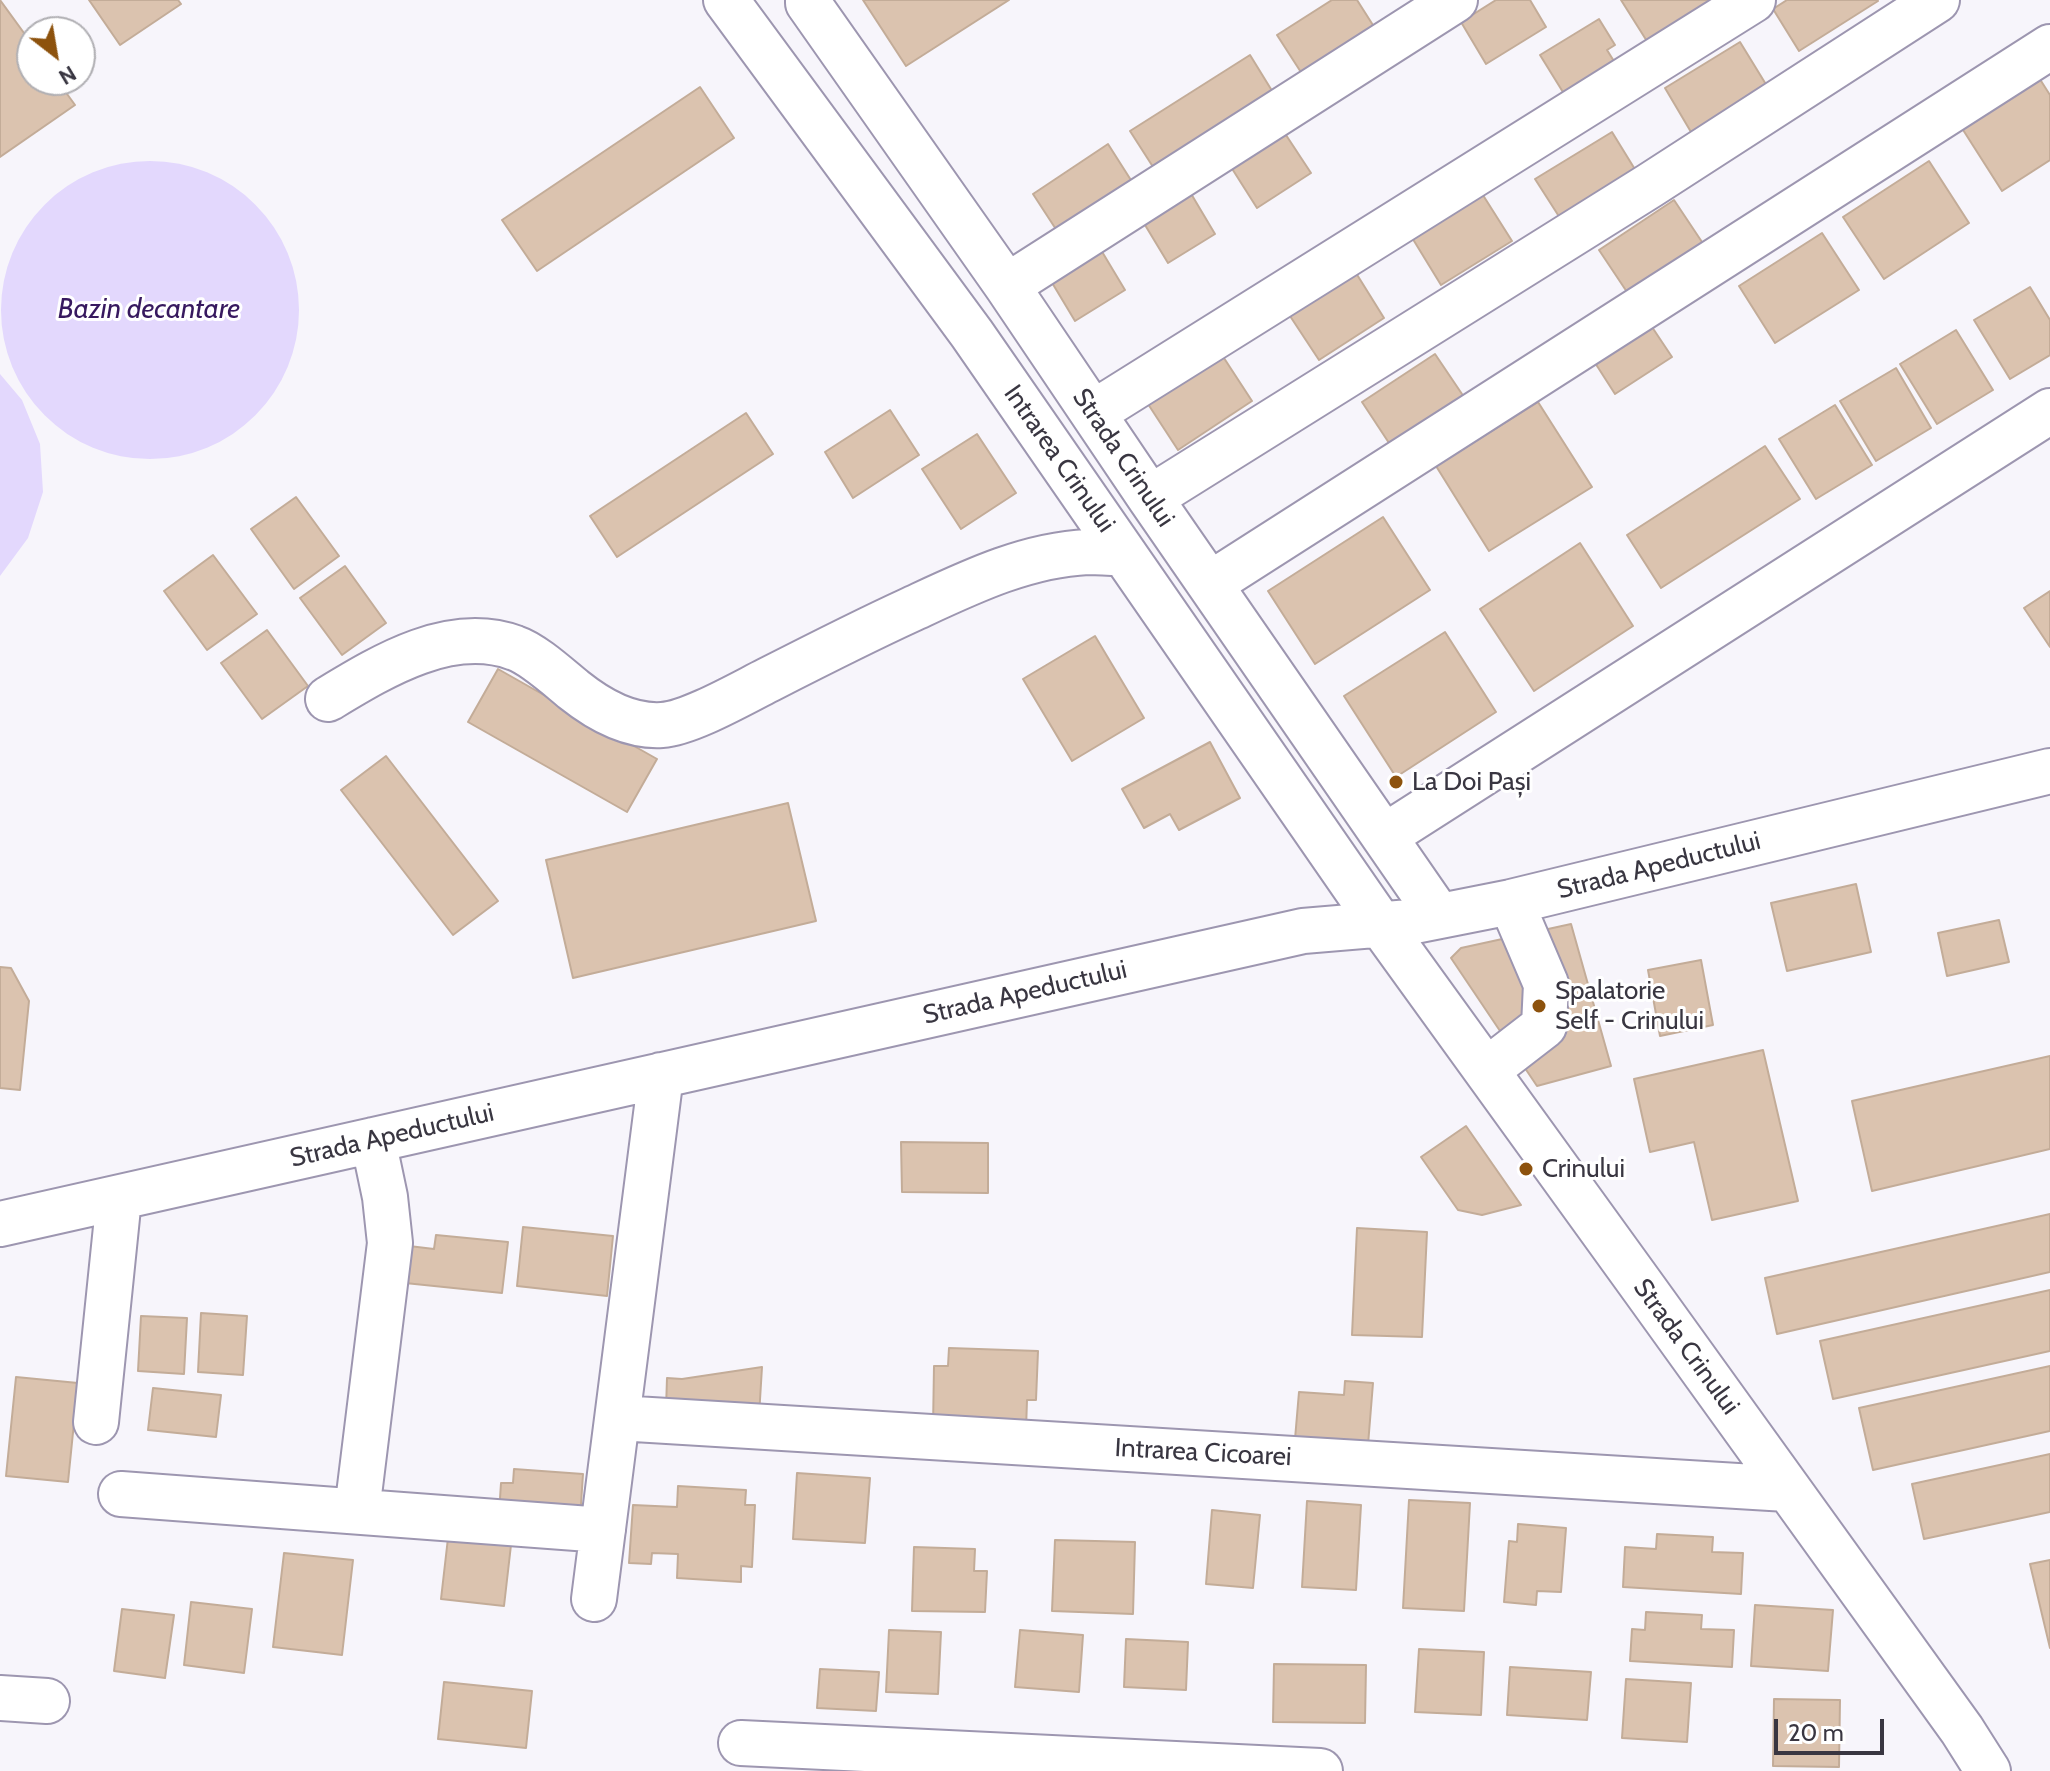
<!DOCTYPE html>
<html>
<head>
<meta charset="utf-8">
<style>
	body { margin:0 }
	#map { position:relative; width:2050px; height:1771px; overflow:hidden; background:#f7f5fb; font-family:Cabin,sans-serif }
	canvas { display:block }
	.north { position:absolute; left:16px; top:16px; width:80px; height:80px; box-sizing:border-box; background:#fff; border:2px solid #b0afb3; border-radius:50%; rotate:149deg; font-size:22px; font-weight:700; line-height:32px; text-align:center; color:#393641 }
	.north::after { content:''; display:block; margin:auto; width:28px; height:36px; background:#8d520d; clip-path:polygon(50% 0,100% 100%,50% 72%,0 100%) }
	.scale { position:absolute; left:1774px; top:1719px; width:110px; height:36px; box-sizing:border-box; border:4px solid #393641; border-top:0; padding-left:10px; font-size:24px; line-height:28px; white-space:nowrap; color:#393641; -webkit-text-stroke:6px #fff; paint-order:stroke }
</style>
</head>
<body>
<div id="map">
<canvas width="2050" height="1771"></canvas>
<div class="north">N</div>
<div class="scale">20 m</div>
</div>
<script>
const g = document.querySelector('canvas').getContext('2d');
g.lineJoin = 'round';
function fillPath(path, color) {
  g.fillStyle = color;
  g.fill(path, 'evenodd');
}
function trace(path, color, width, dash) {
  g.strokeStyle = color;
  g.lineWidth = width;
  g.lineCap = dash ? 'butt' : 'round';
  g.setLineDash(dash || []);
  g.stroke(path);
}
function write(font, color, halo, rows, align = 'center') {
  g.font = font + ' Cabin,sans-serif';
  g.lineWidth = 6;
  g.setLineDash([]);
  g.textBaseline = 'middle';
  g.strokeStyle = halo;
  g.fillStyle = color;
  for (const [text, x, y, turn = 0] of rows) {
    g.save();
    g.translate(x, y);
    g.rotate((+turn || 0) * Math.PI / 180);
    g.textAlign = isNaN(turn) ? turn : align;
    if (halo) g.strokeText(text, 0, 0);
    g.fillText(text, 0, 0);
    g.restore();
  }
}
const water = new Path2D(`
	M1 310a149 149 0 1 1 298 0a149 149 0 1 1-298 0Z
	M0,374l22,26 18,44 3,48 -15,46 -28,38z`);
const building = new Path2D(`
	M0,0l32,44v36h25l18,25 -75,52z
	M89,0h89l3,4 -61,41z
	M863,0h146l-103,66z
	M1332,0h25l21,33 -72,47 -29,-45z
	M1496,0h34l16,27 -60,37 -25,-42z
	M1621,0h104l-75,46z
	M1787,0h90l1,1 -79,50 -26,-42z
	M1599,19l16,26 -8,5 10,16 -51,31 -26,-42z
	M1740,42l27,44 -76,46 -26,-44z
	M1250,55l24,39 -119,76 -25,-39z
	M2036,73l14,22v65l-48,31 -44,-69z
	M700,87l34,51 -197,133 -35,-51z
	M1284,132l27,41 -54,35 -26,-41z
	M1612,132l24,39 -76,47 -25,-39z
	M1108,144l28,44 -75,49 -28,-43z
	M1929,161l40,62 -85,56 -41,-62z
	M1190,192l25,42 -47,29 -26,-43z
	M1481,192l31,49 -71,44 -30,-49z
	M1674,200l30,45 -75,50 -30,-45z
	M1822,233l37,57 -84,53 -36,-57z
	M1101,250l24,40 -50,31 -24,-40z
	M1356,273l28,45 -65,42 -29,-44z
	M2030,287l20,33v35l-40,24 -36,-59z
	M1646,318l26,39 -57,37 -25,-39z
	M1956,330l37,60 -56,34 -37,-60z
	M1435,354l29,43 -73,49 -29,-44z
	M1222,355l30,46 -74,49 -30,-46z
	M1896,368l35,60 -55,33 -36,-60z
	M1538,402l54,85 -103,64 -53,-85z
	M1835,405l37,60 -56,34 -37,-60z
	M890,410l29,45 -66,43 -28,-46z
	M746,413l27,41 -156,103 -27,-41z
	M977,434l39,59 -55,36 -39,-60z
	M1765,446l35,53 -139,89 -34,-53z
	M296,497l43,59 -45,33 -43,-60z
	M1383,517l47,73 -115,74 -47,-73z
	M1580,543l53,83 -99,65 -54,-82z
	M213,555l44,59 -50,36 -43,-59z
	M345,566l41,57 -44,32 -42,-57z
	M2050,591v56l-26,-39z
	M267,630l41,56 -46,33 -41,-56z
	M1445,632l51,80 -100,65 -52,-81z
	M1095,636l49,82 -72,43 -49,-82z
	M498,669l159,90 -30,53 -159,-90z
	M1210,742l30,56 -61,32 -9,-16 -26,14 -22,-39z
	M386,756l112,145 -45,34 -112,-145z
	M788,803l28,118 -243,57 -27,-118z
	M1856,884l15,68 -84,19 -16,-68z
	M1999,920l10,42 -62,14 -9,-43z
	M1571,924l40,142 -74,20 -86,-128 10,-10z
	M1701,960l12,65 -53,11 -12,-66z
	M0,967l11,1 18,33 -9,89 -20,-2z
	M1763,1050l35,151 -86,19 -18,-78 -44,10 -16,-73z
	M2050,1056v93l-178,42 -20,-90z
	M1466,1126l55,79 -39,10 -24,-5 -37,-53z
	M901,1142l87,1v50l-86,-1z
	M2050,1214v58l-273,62 -12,-56z
	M523,1227l90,9 -6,60 -90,-10z
	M1357,1228l70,4 -5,105 -70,-2z
	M436,1235l72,7 -6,51 -97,-10 4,-37 25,3z
	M2050,1290v61l-217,48 -13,-58z
	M201,1313l46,3 -4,59 -45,-3z
	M141,1316l46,2 -3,56 -46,-3z
	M949,1348l89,3 -2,49h-9l-1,30 -93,-2 1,-62h14z
	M2050,1366v65l-177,39 -14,-62z
	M762,1367l-3,49 -93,-7 1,-31 15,1z
	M16,1377l62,6 -10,99 -62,-6z
	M1345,1381l28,2 -5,62 -73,-6 4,-47 45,3z
	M153,1388l68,7 -5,42 -68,-7z
	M2050,1454v58l-126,27 -12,-55z
	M514,1469l69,5 -3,45 -81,-5 2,-31h12z
	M797,1473l73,5 -5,65 -72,-4z
	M678,1486l68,4 -1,15h10l-3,62 -11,-1v16l-64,-4 1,-24 -26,-1 -1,11 -22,-1 4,-58 44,2z
	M1409,1500l61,3 -6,108 -61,-3z
	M1307,1501l54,4 -5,85 -54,-3z
	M1212,1510l48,5 -7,73 -47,-4z
	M1518,1524l48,4 -5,64 -24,-1 -1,14 -32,-3 5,-61 8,1z
	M1657,1534l56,3 -1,15 31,1 -2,41 -118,-7 2,-40 31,2z
	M448,1538l63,7 -7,61 -63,-7z
	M1055,1540l80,2 -2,72 -81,-3z
	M914,1547l61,2 -1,22h13l-2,41 -73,-1z
	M284,1553l69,7 -11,95 -69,-8z
	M2050,1560v88l-20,-84z
	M191,1602l61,7 -8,64 -60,-8z
	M1755,1605l78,5 -5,61 -77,-5z
	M122,1609l52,6 -9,63 -51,-7z
	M1646,1612l56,3 -1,14 33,1 -2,37 -102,-6 2,-32 13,1z
	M889,1630l52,2 -3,62 -52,-2z
	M1020,1630l63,5 -4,57 -64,-5z
	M1126,1639l62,3 -2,48 -62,-3z
	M1419,1649l65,3 -3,63 -66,-3z
	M1274,1664l92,1 -1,58 -92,-1z
	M1510,1667l81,5 -4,48 -80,-5z
	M820,1669l59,3 -3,39 -59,-3z
	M1626,1679l65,4 -4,59 -65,-4z
	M444,1682l88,9 -6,57 -88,-9z
	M1774,1699l66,1 -1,67 -66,-1z`);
const minor = new Path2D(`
	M726,0l246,334 409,591 264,365 317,440 26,41
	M808,0v3l199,283 143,212 289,418
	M1007,286l448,-286
	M1093,413l660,-413
	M1150,498l499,-312 288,-186
	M1210,584l840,-537
	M328,699c53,-32 122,-75 187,-51 18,6 43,29 59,42 25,20 55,37 88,35 28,-2 80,-32 106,-45 47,-24 94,-48 142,-70 56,-26 114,-55 178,-58 12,0 24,1 36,2
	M1385,836l665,-425
	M1487,1070l57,-44 2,-42 -35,-82
	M0,1224l1303,-293 107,-9 101,-20 539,-131
	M618,1418l1169,71
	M96,1422l23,-224
	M121,1494l482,36
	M357,1511l33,-268 -5,-46 -12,-57
	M594,1599l67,-524
	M0,1698l47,3
	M741,1743l579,28`);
const markers = [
	[1396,782,8,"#8d520d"],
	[1539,1006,8,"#8d520d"],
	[1526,1169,8,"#8d520d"]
];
const streetNames = [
	["Strada Crinului",1123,458,56],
	["Intrarea Crinului",1059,459,55],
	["Strada Apeductului",1659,866,-14],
	["Strada Apeductului",1025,993,-13],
	["Strada Apeductului",392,1136,-13],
	["Strada Crinului",1686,1347,54],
	["Intrarea Cicoarei",1203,1453,3]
];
const poiNames = [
	["La Doi Pași",1412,782],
	["Spalatorie",1555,991],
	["Self - Crinului",1555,1021],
	["Crinului",1542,1169]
];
const waterNames = [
	["Bazin decantare",149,310]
];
fillPath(water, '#e3d8fd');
fillPath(building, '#dbc3af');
trace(building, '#c3ac98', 2);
trace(minor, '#9d96b0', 48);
trace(minor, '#fff', 44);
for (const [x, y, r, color] of markers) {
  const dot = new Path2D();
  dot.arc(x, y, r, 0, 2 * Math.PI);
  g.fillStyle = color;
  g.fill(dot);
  trace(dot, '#fff', 3);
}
write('26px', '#393641', '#fff', streetNames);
write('26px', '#393641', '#fff', poiNames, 'left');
write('italic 28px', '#37195f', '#fff', waterNames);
</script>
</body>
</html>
